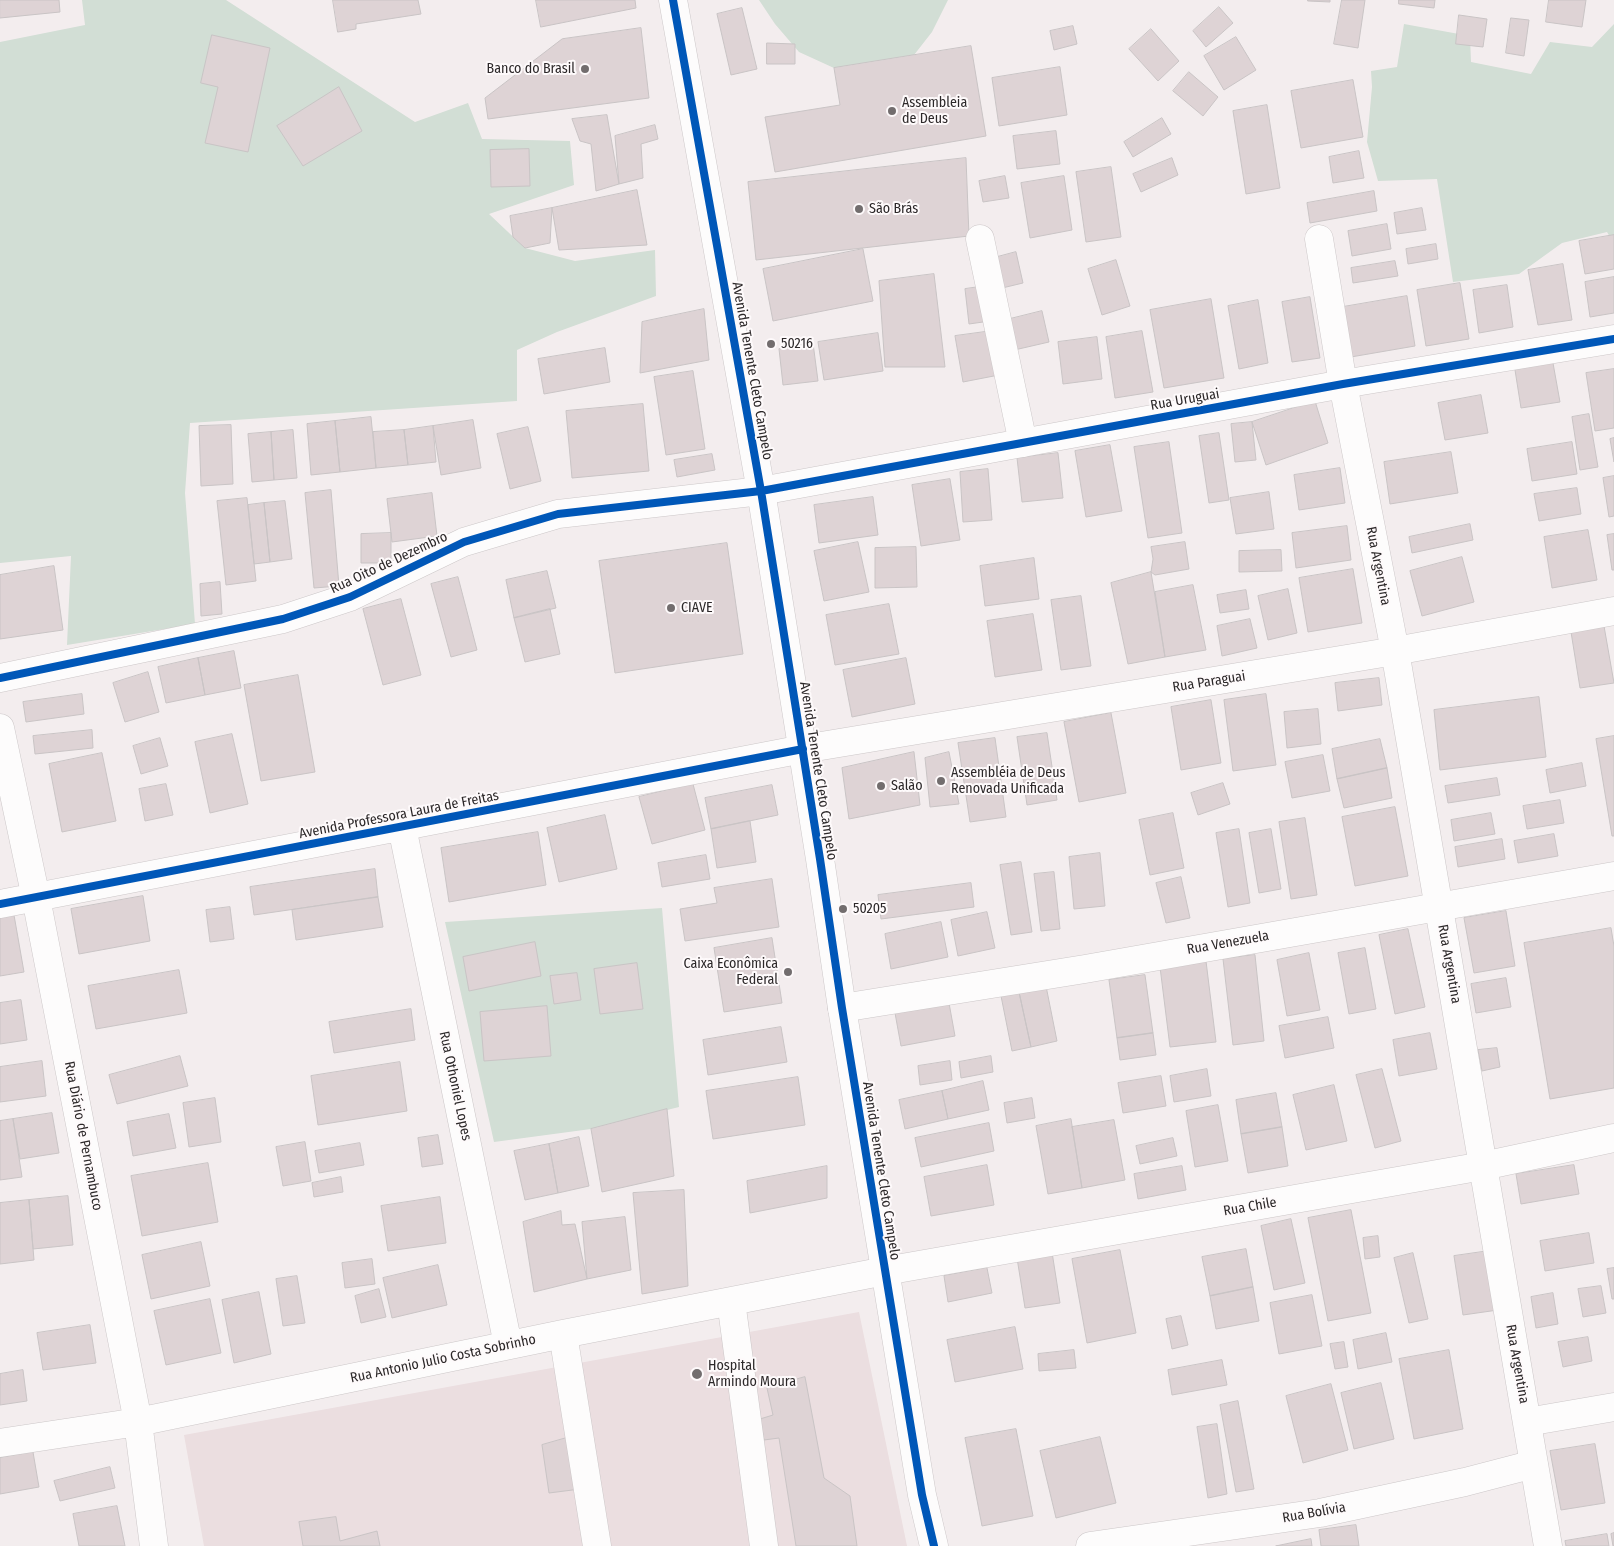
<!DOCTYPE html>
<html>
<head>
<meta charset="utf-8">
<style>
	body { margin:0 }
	canvas { display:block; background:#f3edee }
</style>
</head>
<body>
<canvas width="1614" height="1546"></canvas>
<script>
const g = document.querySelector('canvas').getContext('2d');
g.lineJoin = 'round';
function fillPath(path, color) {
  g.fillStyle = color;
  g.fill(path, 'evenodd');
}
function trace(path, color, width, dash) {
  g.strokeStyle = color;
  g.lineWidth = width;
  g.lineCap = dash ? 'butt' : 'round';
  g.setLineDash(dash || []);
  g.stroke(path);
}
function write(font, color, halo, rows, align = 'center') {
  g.font = font + ' "Fira Sans Condensed",sans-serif';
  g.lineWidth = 4;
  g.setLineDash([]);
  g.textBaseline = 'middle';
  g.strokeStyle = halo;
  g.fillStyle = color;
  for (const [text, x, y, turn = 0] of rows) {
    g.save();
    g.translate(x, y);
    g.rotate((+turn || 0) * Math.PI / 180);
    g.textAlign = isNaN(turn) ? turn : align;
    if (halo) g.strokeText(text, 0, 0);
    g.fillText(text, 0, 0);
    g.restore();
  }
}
const built = new Path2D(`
	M859,1312l48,234h-703l-20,-111z`);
const green = new Path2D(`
	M82,0h144l189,122 53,-19 14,36 88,2 4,44 -85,29 36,34 50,13 80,-11 1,46 -99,36 -40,18v51l-327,22 -5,70 10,131 -128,21 4,-89 -71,7v-521l85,-17z
	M759,0h189l-16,32 -18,23 -80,13 -35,-16 -24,-28z
	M1404,24l66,12 1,26 60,12 19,-32 42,5 22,-23v220l-7,-12 -45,11 -43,31 -66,8 -16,-103 -59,2 -11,-39 5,-55 -1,-16 26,-4z
	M662,908l17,199 -88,22 -97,13 -49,-220z`);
const building = new Path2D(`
	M0,0h59l1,12 -60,6z
	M333,0h85l3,14 -65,10v5l-18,3z
	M536,0h99l1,8 -95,19z
	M1308,0h22v2l-22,-1z
	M1342,0h23l-7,48 -24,-4z
	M1399,0h36l-1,8 -35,-4z
	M1549,0h37l-4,27 -36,-5z
	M1219,7l14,16 -27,24 -13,-16z
	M742,8l15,61 -26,6 -14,-61z
	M1459,15l28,4 -4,28 -27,-3z
	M1511,18l18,2 -5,36 -18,-3z
	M1073,26l4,18 -23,6 -4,-19z
	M641,28l8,70 -161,21 -3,-21 77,-59z
	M1151,29l28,32 -21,20 -29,-32z
	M212,35l58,13 -22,104 -43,-9 13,-56 -17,-4z
	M1236,37l20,33 -32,20 -20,-34z
	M767,43l28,1v20h-28z
	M971,46l15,90 -211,36 -10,-55 75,-12 -6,-37z
	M1060,67l7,48 -68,11 -7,-48z
	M1189,72l29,25 -15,19 -30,-25z
	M1353,80l10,57 -62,11 -10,-57z
	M339,87l23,44 -59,35 -26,-40z
	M1267,105l13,83 -34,6 -13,-83z
	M607,115l12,69 -23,7 -5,-47 -11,-3 -8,-22z
	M1162,118l9,16 -38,23 -9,-15z
	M655,125l3,14 -17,5 2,34 -24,6 -4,-48z
	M1056,131l4,33 -43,5 -4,-33z
	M529,149l1,37 -39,1 -1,-37z
	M1359,151l5,27 -31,5 -4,-26z
	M966,158l3,78 -213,24 -8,-78z
	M1172,158l6,17 -37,17 -8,-18z
	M1111,167l10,70 -35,5 -10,-70z
	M1005,176l4,22 -26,4 -4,-21z
	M1064,176l8,54 -42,8 -9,-55z
	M637,190l10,55 -88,5 -7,-42z
	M1374,191l3,20 -67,12 -3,-20z
	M552,208l-2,35 -25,5 -12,-11 -3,-21z
	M1422,208l4,22 -29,4 -3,-21z
	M1387,224l4,25 -39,7 -4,-25z
	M1614,235v34l-29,5 -6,-33z
	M1436,244l2,15 -30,5 -2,-15z
	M863,249l10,52 -100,20 -10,-52z
	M1016,252l7,31 -25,6 -8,-30z
	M1116,260l14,46 -28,9 -14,-46z
	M1395,261l3,15 -45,7 -2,-15z
	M1563,264l9,56 -34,5 -10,-55z
	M934,274l11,93h-60l-6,-86z
	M1614,277v36l-24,4 -5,-35z
	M1460,283l9,56 -43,7 -9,-56z
	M1507,285l6,42 -34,6 -6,-43z
	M986,286l4,35 -21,3 -4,-35z
	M1407,296l8,50 -70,12 -8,-50z
	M1310,297l10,61 -28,4 -10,-60z
	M1211,299l13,79 -60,10 -14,-78z
	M1258,300l10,63 -29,6 -11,-63z
	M704,309l5,51 -69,13 2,-51z
	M1042,311l7,31 -39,9 -8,-30z
	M992,331l7,44 -36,7 -8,-46z
	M1142,331l11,61 -38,6 -9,-61z
	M878,333l5,38 -59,9 -6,-38z
	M1097,337l5,42 -39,5 -5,-42z
	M813,343l5,38 -35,4 -4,-36z
	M605,348l5,34 -66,12 -6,-35z
	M1553,363l7,39 -39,6 -6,-38z
	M1614,369v59l-19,3 -9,-58z
	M693,371l12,78 -39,6 -12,-78z
	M1481,395l7,38 -43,7 -7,-37z
	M1315,401l13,42 -62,22 -14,-43z
	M643,404l6,67 -77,7 -6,-67z
	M1589,414l9,53 -18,3 -8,-53z
	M371,417l5,51 -36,4 -5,-51z
	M473,420l8,48 -40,7 -8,-49z
	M335,421l5,51 -29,3 -4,-51z
	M1252,422l4,38 -21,2 -4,-38z
	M231,425l2,59 -32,2 -2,-60z
	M433,426l3,36 -28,3 -4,-35z
	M528,427l13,54 -31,8 -13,-55z
	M293,430l4,48 -23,2 -3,-48z
	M404,430l4,35 -32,3 -3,-36z
	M271,432l3,48 -22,2 -4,-48z
	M1219,433l10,67 -20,3 -10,-67z
	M1614,438v24l-4,-23z
	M1169,442l13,91 -34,5 -14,-91z
	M1572,442l5,32 -45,7 -5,-32z
	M1110,445l12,66 -36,6 -11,-66z
	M1451,452l7,41 -68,11 -6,-42z
	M1058,453l5,45 -41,4 -5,-44z
	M712,454l3,16 -38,7 -3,-17z
	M1340,468l5,35 -46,7 -5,-35z
	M988,469l4,51 -29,2 -3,-50z
	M1614,476v40l-5,1 -6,-39z
	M950,479l10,61 -39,6 -9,-61z
	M1577,488l4,26 -42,7 -5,-27z
	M331,490l8,96 -25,2 -9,-95z
	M1269,492l5,37 -38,5 -6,-36z
	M432,493l5,43 -45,6 -5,-43z
	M873,497l5,38 -59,8 -5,-38z
	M247,498l9,83 -30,4 -9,-84z
	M285,501l7,58 -22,3 -6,-59z
	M264,503l6,59 -16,2 -6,-59z
	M1470,524l3,16 -61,13 -3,-16z
	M1347,526l4,34 -55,8 -4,-35z
	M1588,530l9,50 -45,8 -8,-51z
	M391,533v30h-30v-29z
	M1614,534v36h-2l-5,-35z
	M858,542l11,50 -45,9 -10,-50z
	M1185,542l4,27 -34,6 -4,-3 2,-13 -2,-12z
	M727,543l16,111 -128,19 -16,-112z
	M916,547l1,40 -42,1v-40z
	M1281,550l1,21 -43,1v-21z
	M1462,557l12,45 -52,14 -12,-45z
	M1034,558l5,41 -54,7 -5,-40z
	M54,566l9,64 -63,9v-64z
	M1353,569l9,54 -54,9 -9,-54z
	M547,571l9,37 -42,10 -8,-38z
	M1151,572l14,85 -37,7 -17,-81z
	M458,577l19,73 -26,7 -20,-73z
	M220,582l2,32 -21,2 -1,-32z
	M1193,585l13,65 -41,7 -10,-65z
	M1288,589l9,44 -29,7 -10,-44z
	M1246,590l3,19 -29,4 -3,-18z
	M1081,596l10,70 -30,4 -10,-70z
	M401,599l20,76 -38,10 -20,-76z
	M889,604l10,50 -64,11 -9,-50z
	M550,609l10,45 -35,8 -11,-44z
	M1033,614l9,56 -47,7 -8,-56z
	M1250,619l7,29 -35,8 -5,-30z
	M1604,626l10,57 -34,5 -9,-56z
	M234,651l7,37 -36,7 -7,-37z
	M198,658l7,37 -39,8 -8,-36z
	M906,658l9,46 -63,13 -9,-47z
	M148,672l11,40 -34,10 -12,-39z
	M298,675l17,97 -54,9 -17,-96z
	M1379,678l3,27 -44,6 -3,-28z
	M82,694l2,20 -58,8 -3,-20z
	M1266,694l10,71 -43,6 -9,-71z
	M1539,697l7,60 -106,13 -6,-60z
	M1211,700l10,63 -40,7 -10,-63z
	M1318,709l3,35 -34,4 -3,-36z
	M1111,713l15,80 -47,9 -15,-80z
	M92,730l1,18 -58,6 -2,-18z
	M1047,733l10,67 -30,5 -10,-68z
	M232,734l16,70 -38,9 -15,-71z
	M1614,736v100h-2l-16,-97z
	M160,738l8,28 -27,8 -8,-28z
	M995,738l11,79 -36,5 -12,-79z
	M1380,739l7,29 -50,11 -5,-30z
	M914,752l6,53 -71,14 -7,-51z
	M949,752l10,52 -29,3 -5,-49z
	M102,753l14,68 -54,11 -13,-68z
	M1323,755l7,36 -38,7 -7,-36z
	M1582,763l4,23 -36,7 -4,-23z
	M1387,768l5,30 -48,10 -7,-29z
	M1497,778l3,17 -52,8 -3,-17z
	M1223,783l7,21 -32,11 -7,-22z
	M166,784l7,31 -28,6 -6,-32z
	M693,784l12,46 -53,14 -13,-47z
	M772,785l6,30 -67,14 -6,-31z
	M1560,800l4,23 -37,6 -4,-23z
	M1395,807l13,69 -53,10 -13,-69z
	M1173,813l11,55 -34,7 -11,-55z
	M1491,813l4,21 -41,7 -3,-21z
	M605,815l12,54 -58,13 -12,-54z
	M1305,818l12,77 -26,4 -12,-77z
	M750,821l6,41 -39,6 -6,-39z
	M1239,829l11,74 -22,4 -12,-74z
	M1271,829l10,60 -22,4 -10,-60z
	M538,832l8,53 -97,17 -8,-54z
	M1554,834l4,22 -40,7 -4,-22z
	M1502,839l3,20 -47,8 -3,-20z
	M1100,853l5,53 -31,3 -5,-52z
	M706,855l4,24 -48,8 -4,-24z
	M1021,862l11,70 -21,3 -11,-70z
	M375,869l3,28 -124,18 -4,-28z
	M1054,872l6,57 -19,2 -7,-57z
	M1181,877l9,41 -24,5 -10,-40z
	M772,879l7,48 -94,14 -5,-32 37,-6 -3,-15z
	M971,883l3,24 -93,12 -3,-24z
	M143,896l7,45 -71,13 -8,-45z
	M378,897l5,30 -87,13 -4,-30z
	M230,907l4,32 -24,3 -4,-32z
	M1506,911l9,55 -41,7 -10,-55z
	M987,912l8,36 -37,8 -7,-36z
	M14,915l10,57 -24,4v-59z
	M941,922l7,35 -57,12 -6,-35z
	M1611,928l3,18v142l-64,11 -26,-156z
	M1408,929l17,78 -30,7 -16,-79z
	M772,938l10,65 -58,9 -10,-64z
	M535,942l6,34 -72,15 -6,-34z
	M1365,948l11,61 -27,5 -11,-61z
	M1309,953l11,57 -33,6 -10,-56z
	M1255,955l9,86 -31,4 -10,-86z
	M1206,961l10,81 -46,5 -10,-80z
	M637,963l6,46 -43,5 -6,-45z
	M179,970l8,43 -91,16 -8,-43z
	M577,973l4,27 -27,4 -4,-28z
	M1145,975l8,58 -36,5 -8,-58z
	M1506,978l5,29 -35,6 -5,-29z
	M1046,986l11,55 -26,6 -12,-55z
	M1019,992l12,55 -19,4 -11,-55z
	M21,1000l6,40 -27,4v-41z
	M949,1003l6,33 -54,10 -6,-33z
	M547,1006l4,50 -67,5 -4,-49z
	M411,1009l4,31 -81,13 -5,-31z
	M1328,1017l6,31 -49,10 -6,-32z
	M781,1027l6,35 -79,13 -5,-35z
	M1153,1033l3,22 -36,5 -3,-22z
	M1430,1033l7,36 -38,7 -6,-36z
	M1497,1048l3,19 -18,4 -4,-21z
	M180,1056l8,30 -71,18 -8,-29z
	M991,1056l2,16 -32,6 -2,-16z
	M42,1061l4,35 -46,6v-35z
	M950,1061l2,19 -32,5 -2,-19z
	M400,1062l7,49 -89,14 -7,-49z
	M1207,1069l4,27 -37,6 -4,-26z
	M1382,1069l19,72 -26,7 -19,-73z
	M1161,1076l5,30 -43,7 -5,-30z
	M798,1077l7,48 -92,14 -7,-48z
	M983,1081l6,29 -41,9 -6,-28z
	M1334,1085l13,56 -41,9 -13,-55z
	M942,1091l6,28 -43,10 -6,-29z
	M1276,1093l6,34 -41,7 -5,-34z
	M215,1098l6,44 -32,5 -6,-44z
	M1032,1098l3,20 -28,5 -3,-20z
	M1218,1105l10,56 -33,6 -9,-56z
	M667,1109l7,67 -72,16 -11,-63z
	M52,1113l7,40 -39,6 -7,-40z
	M169,1114l7,34 -43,8 -6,-34z
	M13,1119l9,58 -22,3v-59z
	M1071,1119l11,69 -34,6 -12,-68z
	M1114,1120l11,60 -43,8 -10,-61z
	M989,1123l5,28 -73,16 -6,-29z
	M1282,1127l6,39 -40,7 -7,-39z
	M438,1135l5,29 -21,3 -4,-29z
	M579,1137l10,49 -31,7 -9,-49z
	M1173,1138l4,18 -37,8 -4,-18z
	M305,1142l6,39 -28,5 -7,-39z
	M360,1143l4,22 -45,8 -4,-22z
	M549,1144l9,49 -33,7 -11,-49z
	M208,1163l10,59 -76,14 -11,-60z
	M987,1165l7,40 -63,11 -7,-39z
	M1574,1165l5,29 -58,10 -5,-30z
	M827,1166v32l-77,15 -3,-32z
	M1182,1166l4,24 -48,9 -4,-25z
	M341,1177l2,15 -29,5 -2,-14z
	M684,1190l4,96 -46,8 -9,-101z
	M68,1196l5,49 -40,4 -4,-49z
	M440,1197l6,46 -58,8 -7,-45z
	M29,1200l5,60 -34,4v-61z
	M1351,1210l20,103 -43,8 -20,-103z
	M561,1211l1,14 13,-1 12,55 -53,13 -11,-70z
	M625,1217l6,53 -44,9 -5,-57z
	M1291,1219l14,64 -31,7 -13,-64z
	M1589,1233l5,30 -49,8 -5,-30z
	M1378,1236l2,21 -15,2 -2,-21z
	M201,1242l9,44 -59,13 -9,-44z
	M1246,1249l7,38 -43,9 -8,-39z
	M1120,1250l16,83 -49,10 -15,-84z
	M1489,1251l9,59 -35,5 -9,-59z
	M1052,1252l8,51 -35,5 -8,-50z
	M1413,1253l15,66 -19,4 -15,-65z
	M372,1259l3,25 -30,4 -3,-25z
	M438,1265l9,40 -55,13 -9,-40z
	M987,1268l5,25 -44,9 -4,-26z
	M1614,1268v31h-2l-5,-30z
	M297,1276l8,47 -22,3 -7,-47z
	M1601,1286l5,27 -23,4 -5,-28z
	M1253,1287l6,34 -43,8 -6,-33z
	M379,1289l7,28 -25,6 -6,-27z
	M259,1292l12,62 -37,9 -12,-63z
	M1553,1293l5,31 -22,4 -5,-31z
	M1312,1295l10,51 -43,8 -9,-51z
	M210,1299l11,54 -55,12 -12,-54z
	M1181,1316l7,29 -16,4 -6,-30z
	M90,1325l6,38 -53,7 -6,-37z
	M1015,1327l8,42 -68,13 -8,-42z
	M1386,1333l6,29 -34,7 -5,-29z
	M1588,1337l4,24 -29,6 -5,-25z
	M1344,1342l4,25 -13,2 -5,-25z
	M1074,1350l2,18 -37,3 -1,-17z
	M1449,1350l14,79 -49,10 -15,-80z
	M1222,1360l5,25 -55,10 -4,-25z
	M23,1370l4,31 -27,4v-31z
	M805,1377l19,101 26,18 7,50h-61l-17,-108 -15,2 -4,-21 13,-4 -6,-27z
	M1381,1383l13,56 -40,10 -13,-56z
	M1331,1384l17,66 -45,13 -17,-67z
	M1238,1401l16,88 -18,3 -16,-87z
	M1217,1424l10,70 -19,4 -11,-71z
	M1016,1429l17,87 -51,10 -17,-88z
	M577,1435l11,53 -39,5 -7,-48z
	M1100,1437l16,66 -60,15 -16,-67z
	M1595,1444l10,59 -44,7 -11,-59z
	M33,1452l6,35 -39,7v-36z
	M110,1467l5,21 -55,13 -6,-20z
	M117,1506l8,40h-46l-6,-32z
	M336,1517l4,24 37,-10 3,15h-77l-4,-24z
	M1356,1525l3,21h-38l-2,-16z
	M1614,1533v13h-1l-2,-12z
	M1607,1534l2,12h-43l-1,-5z
	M1311,1539l1,7h-36z`);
const minor = new Path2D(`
	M980,239l43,204
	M1319,239l24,145 52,267 153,895
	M0,678l283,-59 67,-22 114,-55 94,-28 203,-23 582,-107 271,-45
	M0,728l36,170 102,524 16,124
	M402,827l106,518
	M0,904l803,-155 592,-98 219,-40
	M842,1008l243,-39 529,-93
	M731,1301l33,245
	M563,1334l34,212
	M1527,1422l87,-15
	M0,1443l138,-21 425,-88 322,-63 598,-105 131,-28
	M1090,1546l230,-33 145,-31 69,-18`);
const major = new Path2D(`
	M673,0l88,491 59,368 22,149 80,487 12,51`);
const cycleway = new Path2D(`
	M673,0l88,491 59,368 22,149 80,487 12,51
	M0,678l283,-59 67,-22 114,-55 94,-28 203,-23 582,-107 271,-45
	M0,904l803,-155`);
const markers = [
	[585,69,5,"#726d6e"],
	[892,111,5,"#726d6e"],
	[859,209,5,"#726d6e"],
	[771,344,5,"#726d6e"],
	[671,608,5,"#726d6e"],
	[941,781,5,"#726d6e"],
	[881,786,5,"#726d6e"],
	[843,909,5,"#726d6e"],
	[788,972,5,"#726d6e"],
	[697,1374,6,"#726d6e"]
];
const poiNames = [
	["Banco do Brasil",575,69,"right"],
	["Assembleia",902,103],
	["de Deus",902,119],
	["São Brás",869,209],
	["50216",781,344],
	["CIAVE",681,608],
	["Assembléia de Deus",951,773],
	["Renovada Unificada",951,789],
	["Salão",891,786],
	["50205",853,909],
	["Caixa Econômica",778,964,"right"],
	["Federal",778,980,"right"],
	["Hospital",708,1366],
	["Armindo Moura",708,1382]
];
const streetNames = [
	["Avenida Tenente Cleto Campelo",752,371,80],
	["Rua Uruguai",1185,400,-10],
	["Rua Oito de Dezembro",389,563,-25],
	["Rua Argentina",1378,566,79],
	["Rua Paraguai",1209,682,-9],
	["Avenida Tenente Cleto Campelo",818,771,81],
	["Avenida Professora Laura de Freitas",399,815,-11],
	["Rua Venezuela",1228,943,-10],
	["Rua Argentina",1449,964,80],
	["Rua Othoniel Lopes",455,1086,78],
	["Rua Diário de Pernambuco",83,1136,79],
	["Avenida Tenente Cleto Campelo",881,1171,81],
	["Rua Chile",1250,1207,-10],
	["Rua Antonio Julio Costa Sobrinho",443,1359,-12],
	["Rua Argentina",1517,1364,80],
	["Rua Bolívia",1314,1513,-10]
];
fillPath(built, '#ebdee0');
fillPath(green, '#d2ded5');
fillPath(building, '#ded3d5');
trace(building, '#c9c4c5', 1);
trace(minor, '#ccc7c8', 29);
trace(major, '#ccc7c8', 29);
trace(minor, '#fdfcfc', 28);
trace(major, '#fdfcfc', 28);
trace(cycleway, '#0057b8', 8);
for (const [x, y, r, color] of markers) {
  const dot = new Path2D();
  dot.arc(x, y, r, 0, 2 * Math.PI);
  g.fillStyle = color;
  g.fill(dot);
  trace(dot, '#fefafb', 2);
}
write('14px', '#2c2829', '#fefafb', poiNames, 'left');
write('14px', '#2c2829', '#fefafb', streetNames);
</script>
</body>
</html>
